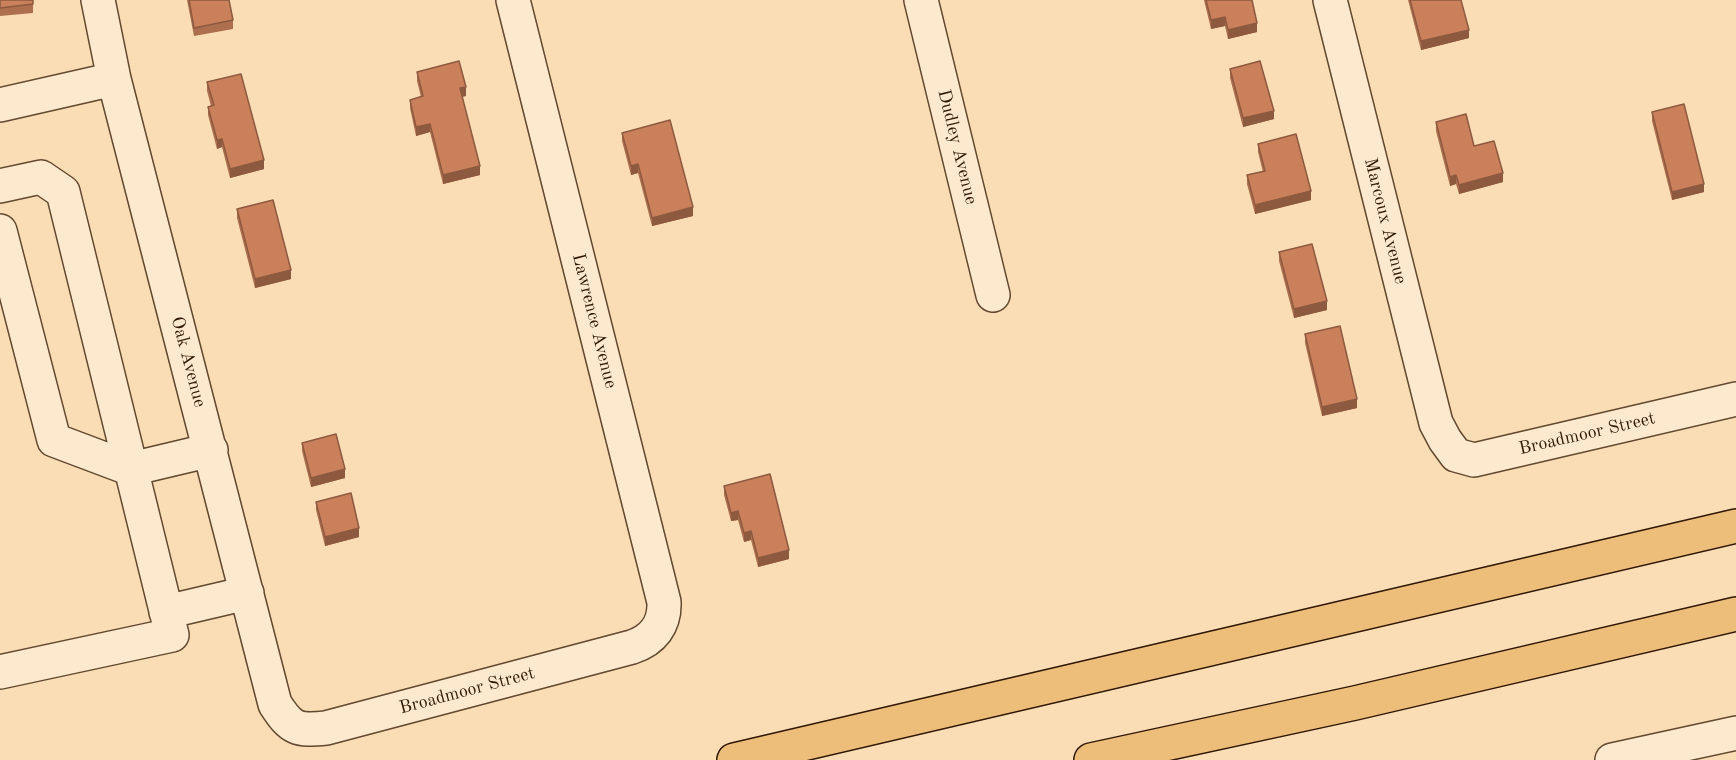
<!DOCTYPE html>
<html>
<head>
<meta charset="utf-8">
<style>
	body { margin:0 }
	canvas { display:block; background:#faddb4 }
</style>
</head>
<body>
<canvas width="1736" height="760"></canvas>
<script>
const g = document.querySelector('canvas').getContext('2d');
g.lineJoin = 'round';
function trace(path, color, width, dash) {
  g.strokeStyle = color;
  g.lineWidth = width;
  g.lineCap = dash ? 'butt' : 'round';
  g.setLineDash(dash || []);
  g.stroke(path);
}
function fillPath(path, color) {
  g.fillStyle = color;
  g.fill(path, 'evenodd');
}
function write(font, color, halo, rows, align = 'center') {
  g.font = font + ' "Old Standard TT",serif';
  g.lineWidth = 4.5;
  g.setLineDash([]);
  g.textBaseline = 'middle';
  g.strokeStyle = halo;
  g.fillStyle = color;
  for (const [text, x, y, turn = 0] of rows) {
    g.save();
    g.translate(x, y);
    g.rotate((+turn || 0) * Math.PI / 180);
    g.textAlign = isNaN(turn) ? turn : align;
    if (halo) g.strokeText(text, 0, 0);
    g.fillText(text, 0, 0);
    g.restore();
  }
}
const minor = new Path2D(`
	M98,0l16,79 161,625c16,25 22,27 51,24l306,-81c21,-7 33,-22 32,-45l-151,-602
	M921,0l72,295
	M1330,0l106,423 9,17 11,15 18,5 262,-61
	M0,105l114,-26
	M0,186l41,-9 22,15 109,443 -172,37
	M0,231l54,209 77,29 80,-19
	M166,612l81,-19
	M1612,760l124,-27`);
const highway = new Path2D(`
	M734,760l1002,-234
	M1091,760l264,-57 381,-89`);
const wall = new Path2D(`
	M0,0l33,4v9l-33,3z
	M187,0h42l4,20v9l-39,7z
	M1204,0h48l5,32 -29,7 -3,-13 -14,3z
	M1408,0h53l8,38 -48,12z
	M1230,69l44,50 -31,8 -13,-49z
	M417,72l49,24 -4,1 18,78 -37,9 -13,-52 -14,4 -6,-28v-8l11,-3 -4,-16z
	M207,82l57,87 -34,9 -8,-31 -5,2 -9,-34v-8l3,-1 -4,-15z
	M1652,112l52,80 -32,8 -20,-79z
	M1436,122l38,24 29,36 -44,12 -3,-10 -6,2 -14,-55z
	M622,133l71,83 -41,10 -14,-53 -7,2 -9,-34z
	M1258,144l53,56 -56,14 -8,-30v-9l16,-3 -5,-20z
	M237,209l54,70 -36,9 -18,-70z
	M1279,252l48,58 -33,8 -15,-57z
	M1305,334l52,74 -35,8 -17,-73z
	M302,443l43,35 -34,9 -9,-36z
	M724,486l65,73 -31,8 -7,-27 -7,2 -6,-22 -7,1 -7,-26z
	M316,502l43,35 -34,9 -9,-36z`);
const shadedWall = new Path2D(`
	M1225,17v9l-14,3v-9z
	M1257,23v9l-29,7v-9z
	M1469,30v8l-48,12v-9z
	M466,87v9l-6,1v-9z
	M1274,111v8l-31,8v-9z
	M430,124v8l-14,4v-9z
	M222,139v8l-5,2v-9z
	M264,160v9l-34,9v-9z
	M638,164v9l-7,2v-9z
	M480,166v9l-37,9v-9z
	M1503,173v9l-44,12v-9z
	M1456,175v9l-6,2v-9z
	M1704,184v8l-32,8v-8z
	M1311,191v9l-56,14v-9z
	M693,207v9l-41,10v-8z
	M291,270v9l-36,9v-9z
	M1327,301v9l-33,8v-9z
	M1357,399v9l-35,8v-9z
	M345,469v9l-34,9v-9z
	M738,511v9l-7,1v-8z
	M359,528v9l-34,9v-9z
	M751,531v9l-7,2v-9z
	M789,550v9l-31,8v-9z`);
const building = new Path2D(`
	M0,0h33v4l-33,4z
	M189,0h40l4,20 -39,8z
	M1206,0h46l5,23 -29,7 -3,-13 -14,3z
	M1410,0h51l8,30 -48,11z
	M459,61l7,26 -6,1 20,78 -37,9 -13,-51 -14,3 -6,-27 13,-4 -6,-24z
	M1260,61l14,50 -31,7 -13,-49z
	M241,74l23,86 -34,9 -8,-30 -5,1 -9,-33 6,-2 -7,-23z
	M1684,104l20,80 -32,8 -20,-80z
	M1466,114l8,32 20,-5 9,32 -44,12 -3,-10 -6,2 -14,-55z
	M670,120l23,87 -41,11 -14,-54 -7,2 -9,-33z
	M1296,134l15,57 -56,14 -8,-30 18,-4 -7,-27z
	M273,200l18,70 -36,9 -18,-70z
	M1312,244l15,57 -33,8 -15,-57z
	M1340,326l17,73 -35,8 -17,-73z
	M336,434l9,35 -34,9 -9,-35z
	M770,474l19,76 -31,8 -7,-27 -7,2 -6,-22 -7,2 -7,-27z
	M351,493l8,35 -34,9 -9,-35z`);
const streetNames = [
	["Dudley Avenue",957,147,76],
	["Marcoux Avenue",1385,221,76],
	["Lawrence Avenue",594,321,76],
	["Oak Avenue",188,362,75],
	["Broadmoor Street",1587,434,-13],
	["Broadmoor Street",467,691,-15]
];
trace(minor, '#62482f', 36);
trace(highway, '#301703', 36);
trace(minor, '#fce9ce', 33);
trace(highway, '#edbe7a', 33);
fillPath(wall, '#ae6f4e');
fillPath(shadedWall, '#8d5a40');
fillPath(building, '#ca815b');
trace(building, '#8d5a40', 1.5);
write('18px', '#301703', '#fce9ce', streetNames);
</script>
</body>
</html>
